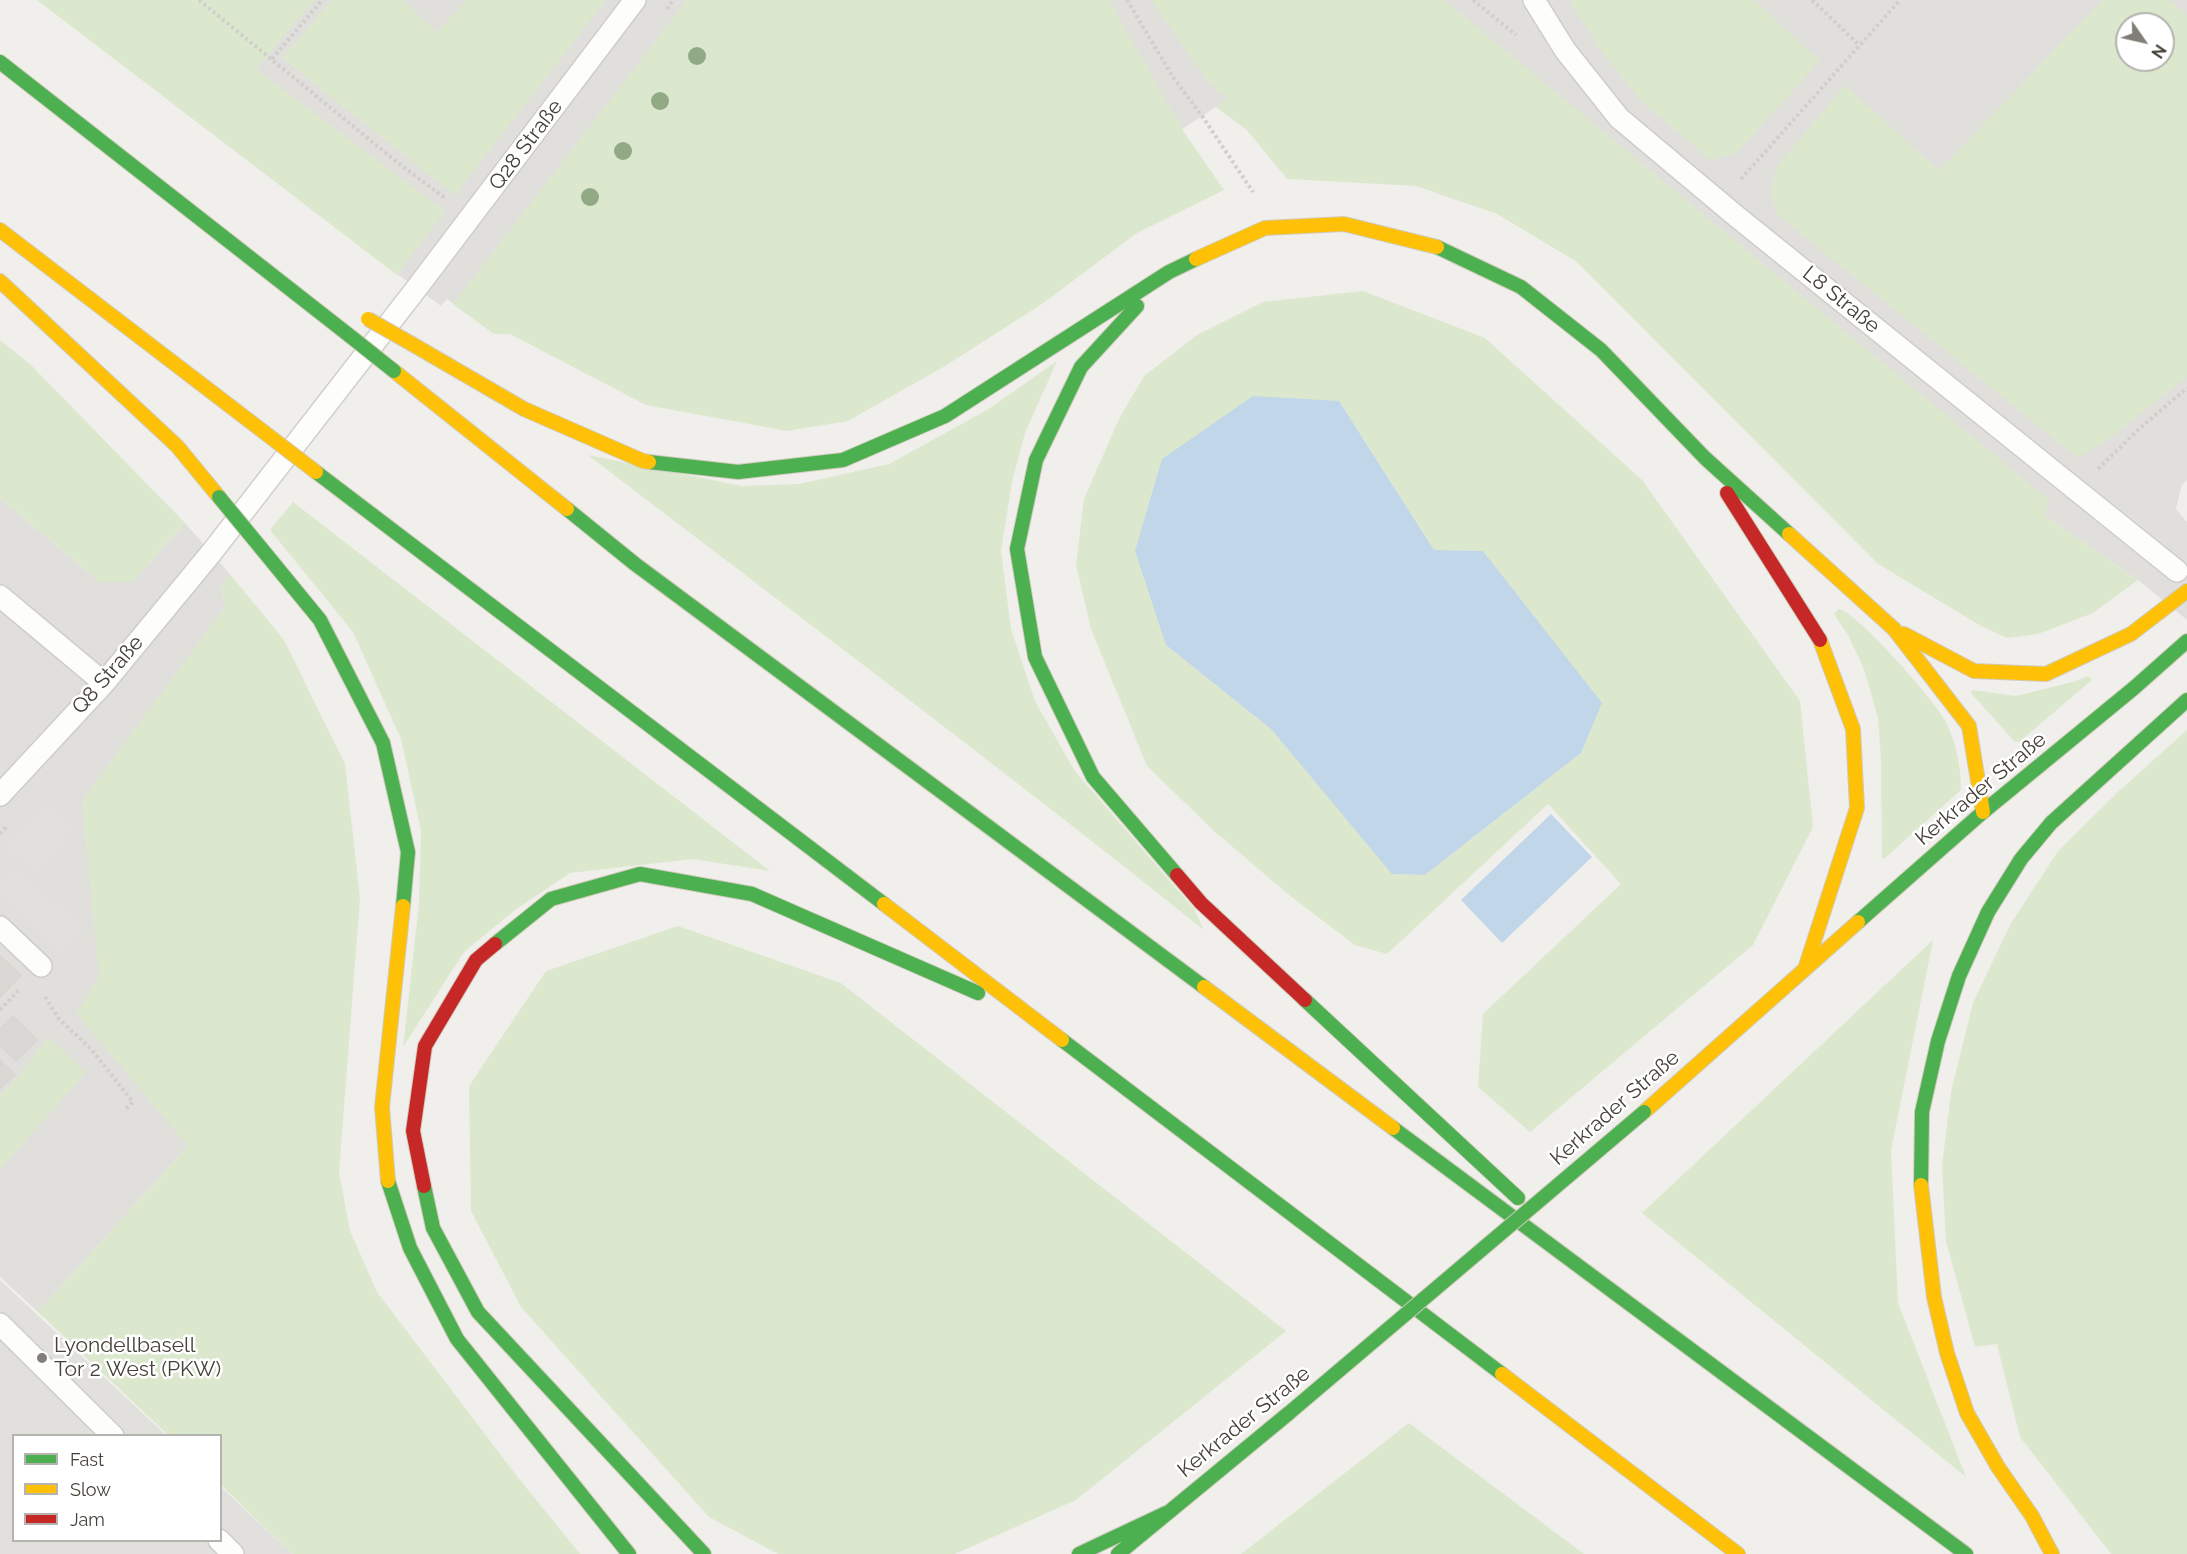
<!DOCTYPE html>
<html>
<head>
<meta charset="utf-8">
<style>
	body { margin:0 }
	#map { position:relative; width:2187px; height:1554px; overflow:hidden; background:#f0efeb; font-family:Raleway,sans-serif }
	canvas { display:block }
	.legend { position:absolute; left:12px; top:1434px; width:210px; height:108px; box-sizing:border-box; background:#fff; border:2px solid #b5b3af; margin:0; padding:8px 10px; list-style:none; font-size:18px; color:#454138 }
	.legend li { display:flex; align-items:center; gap:12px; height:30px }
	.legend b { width:30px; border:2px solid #b5b3af }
	.north { position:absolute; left:2115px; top:12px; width:60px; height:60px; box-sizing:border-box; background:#fff; border:2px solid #b5b3af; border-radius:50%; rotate:124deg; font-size:16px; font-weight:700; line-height:24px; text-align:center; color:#454138 }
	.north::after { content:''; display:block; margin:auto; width:21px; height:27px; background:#817e77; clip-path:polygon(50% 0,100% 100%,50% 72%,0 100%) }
</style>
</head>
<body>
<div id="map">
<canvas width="2187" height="1554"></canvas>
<ul class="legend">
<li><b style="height:8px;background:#4caf50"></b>Fast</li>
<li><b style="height:8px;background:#ffc107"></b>Slow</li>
<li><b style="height:8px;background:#c62828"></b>Jam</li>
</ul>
<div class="north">N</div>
</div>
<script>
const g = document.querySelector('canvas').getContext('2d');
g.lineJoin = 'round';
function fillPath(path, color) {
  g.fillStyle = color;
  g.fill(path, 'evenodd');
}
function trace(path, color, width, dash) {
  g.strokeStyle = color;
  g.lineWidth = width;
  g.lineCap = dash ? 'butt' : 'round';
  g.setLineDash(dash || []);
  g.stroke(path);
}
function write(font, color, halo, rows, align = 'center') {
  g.font = font + ' Raleway,sans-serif';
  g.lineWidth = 5;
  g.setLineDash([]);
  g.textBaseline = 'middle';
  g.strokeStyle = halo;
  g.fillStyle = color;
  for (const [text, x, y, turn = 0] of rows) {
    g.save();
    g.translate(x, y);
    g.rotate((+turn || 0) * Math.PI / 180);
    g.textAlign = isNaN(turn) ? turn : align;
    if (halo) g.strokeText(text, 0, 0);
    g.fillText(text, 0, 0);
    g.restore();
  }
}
const industrial = new Path2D(`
	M96,0h2091v480l-5,4 -6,25 11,13v98l-49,-40 -94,-65 -567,-488 -230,103 -31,-23 -34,22 -597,128 -91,77 -47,-35 -6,7 -78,-57 17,-24zM2127,24h36v36h-36z
	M0,498l100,84h33l52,-59 45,51 -9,12 5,21 -38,539 -150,166 -38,-35z`);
const green = new Path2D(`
	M37,0h277l-58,69 189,142 -48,64z
	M332,0h71l34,32 30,-32h139l-151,195 -173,-137z
	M687,0h422l73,129 42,61 -87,43 -95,71 -97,62 -97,55 -61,10 -141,-26 -136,-71h-16l-41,-30z
	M1151,0h293l606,501 -6,14 94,65 -45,33 -55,21 -31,4 -26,-12 -103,-62 -301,-302 -80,-48 -81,-28 -129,-7 -40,-49 -31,-23 11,-9 -18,-15z
	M1569,0h185l66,61 -84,92 -25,7 -69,-58 -40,-50z
	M2102,0h68l17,16v360l-74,60 -35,22 -300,-243 -8,-22 6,-25 69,-83 94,86zM2127,24h36v36h-36z
	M1363,291l122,47 157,142 158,221 13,126 -60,118 -223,187 -52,-45 5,-73 138,-130 -73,-80 -161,150 -32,-9 -66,-50 -75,-64 -67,-65 -56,-137 -15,-64 8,-66 35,-80 25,-43 53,-41 66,-33zM1339,401l95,149 49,1 118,153 -20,49 -156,122 -32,-1 -121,-144 -106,-85z
	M0,340l31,25 154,158 -52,59h-33l-100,-84z
	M1057,361l-32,72 -13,49 -11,69 10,78 24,72 39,69 120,139 10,21c-202,-162 -410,-317 -616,-475l154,31 57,-2 90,-20 98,-54z
	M293,502l477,369 -77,-12 -123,14 -55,37 -51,42 -61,95 16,-144 2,-73 -20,-91 -48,-107 -83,-102z
	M230,574l54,66 61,124 15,134 -21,274 11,59 27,61 139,183 64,79h-288l-71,-69 -1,-49 -52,-1 -130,-123 150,-166 -112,-133 23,-35 -17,-177 143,-194 -4,-21z
	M1839,609c20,5 96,92 107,113 10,20 15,46 15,68l-77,69 -2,-2 -1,-98 -3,-41 -14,-49 -16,-34 -14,-21z
	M2088,676l4,4 -73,62 -5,-1 -43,-48 1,-3 44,6 60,-15z
	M2187,730v824h-76l-91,-117 -23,-93 -22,3 -29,-106 -4,-75 9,-74 22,-89 37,-78 48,-74 61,-60z
	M678,926l163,57 445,348 -210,169 -121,54h-177l-69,-37 -188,-210 -50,-96 -2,-125 77,-115z
	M1933,940l-42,210 7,153 68,174 -324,-264z
	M48,1037l38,35 -86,98v-74l19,-20z
	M1409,1423l175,131h-343z`);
const parking = new Path2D(`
	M46,801l30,28 -42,45 -31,-28z
	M17,865l66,63 -25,26 -58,-56v-15z
	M0,1280l166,155 -152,1v104h206l1,-53 71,67h-292z`);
const water = new Path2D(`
	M1253,396l86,5 95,149 49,1 119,152 -21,50 -156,122 -33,-1 -120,-144 -106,-85 -31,-94 27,-92z
	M1551,814l41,43 -90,86 -41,-43z`);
const building = new Path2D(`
	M0,956l21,19 -21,22z
	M13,1016l24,24 -21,21 -16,-16v-16z
	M0,1060l15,15 -15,14z`);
const path = new Path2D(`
	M199,0l199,163 47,35
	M1127,0l46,77 29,39 51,76
	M1473,0l43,35
	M1812,0l47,45
	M667,9l6,-9
	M272,59l50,-59
	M1741,179l159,-179
	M2098,469l42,-41 47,-40
	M0,834l6,-7
	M45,997l14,22 32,30 42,53 -9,9
	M0,1010l20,-21`);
const lane = new Path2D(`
	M1534,0l31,50 54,68 117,98 441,355
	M0,596l104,87
	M0,795l104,-112 108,-131 204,-263 219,-289
	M0,927l41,39
	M0,1324l113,112
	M219,1540l14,14`);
const fast = new Path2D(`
	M0,62l350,274
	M1437,247l84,40 80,63 104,108 84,76
	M1137,306l-56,61 -45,93 -19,89 18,108 58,120 84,98
	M649,462l89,10 105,-12 102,-44 224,-144 27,-13
	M316,472l568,432
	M567,509l68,55 569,423
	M261,548l59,72 63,123 25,109 -5,54
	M2134,688l53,-47
	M1858,922l125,-110 151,-124
	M495,944l56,-45 89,-25 112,20 226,99
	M1305,1000l213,198
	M1062,1040l440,334
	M1393,1128l573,426
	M388,1181l22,67 47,91 172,215
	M1921,1185l1,-73 16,-71 21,-65 29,-64 33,-53 30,-36 136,-123
	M424,1186l9,42 45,84 226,242
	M1079,1554l87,-41
	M1118,1554l171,-141`);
const slow = new Path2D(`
	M0,230l273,209
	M1196,259l69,-31 79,-4 93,23
	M0,281l177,165 42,51
	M412,344l112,65 119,52 6,1
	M394,371l173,138
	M1789,534l105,95 75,97 14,86
	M1904,634l70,37 72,3 85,-40 56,-43
	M884,904l178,136
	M1805,969l52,-161 -4,-79 -33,-89
	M1204,987l189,141
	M1644,1112l214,-190
	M388,1181l-6,-74 21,-201
	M1921,1185l13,112 13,56 20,60 31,54 34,49 20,38
	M1502,1374l236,180`);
const jam = new Path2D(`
	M1727,493l93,147
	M1177,875l24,28 104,97
	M424,1186l-11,-55 12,-85 51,-86 19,-16`);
const fastBridge = new Path2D(`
	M350,336l44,35
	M219,497l42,51
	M1289,1413l355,-301`);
const slowBridge = new Path2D(`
	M368,319l44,25
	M273,439l43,33`);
const trees = [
	[697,56],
	[660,101],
	[623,151],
	[590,197]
];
const markers = [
	[42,1358,6,"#817e77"]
];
const streetNames = [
	["Q28 Straße",526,145,-53],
	["L8 Straße",1841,300,39],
	["Q8 Straße",108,675,-49],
	["Kerkrader Straße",1981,789,-40],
	["Kerkrader Straße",1615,1108,-41],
	["Kerkrader Straße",1244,1422,-39]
];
const poiNames = [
	["Lyondellbasell",54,1346],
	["Tor 2 West (PKW)",54,1370]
];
fillPath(industrial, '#e1dfdb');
fillPath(green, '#dce8ce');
fillPath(parking, '#e1e0dc');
fillPath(water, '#c1d6e9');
fillPath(building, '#dad8d4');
trace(building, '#d8d6d1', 1.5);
trace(lane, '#cecdc9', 24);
trace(fast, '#d0cbbb', 16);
trace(slow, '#d0cbbb', 16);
trace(jam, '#d0cbbb', 16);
trace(path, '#d1cfcc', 4, [3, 3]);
trace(lane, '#fdfdfc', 21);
trace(fast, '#4caf50', 14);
trace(slow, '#ffc107', 14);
trace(jam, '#c62828', 14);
trace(fastBridge, '#d0cbbb', 16, []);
trace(slowBridge, '#d0cbbb', 16, []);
trace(fastBridge, '#4caf50', 14);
trace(slowBridge, '#ffc107', 14);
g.fillStyle = '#92a985';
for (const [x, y] of trees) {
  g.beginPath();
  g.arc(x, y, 9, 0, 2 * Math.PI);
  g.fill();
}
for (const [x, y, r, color] of markers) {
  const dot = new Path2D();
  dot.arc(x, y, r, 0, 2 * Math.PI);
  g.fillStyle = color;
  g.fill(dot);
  trace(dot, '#fff', 2);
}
write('21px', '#454138', '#fff', streetNames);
write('21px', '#454138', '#fff', poiNames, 'left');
</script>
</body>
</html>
